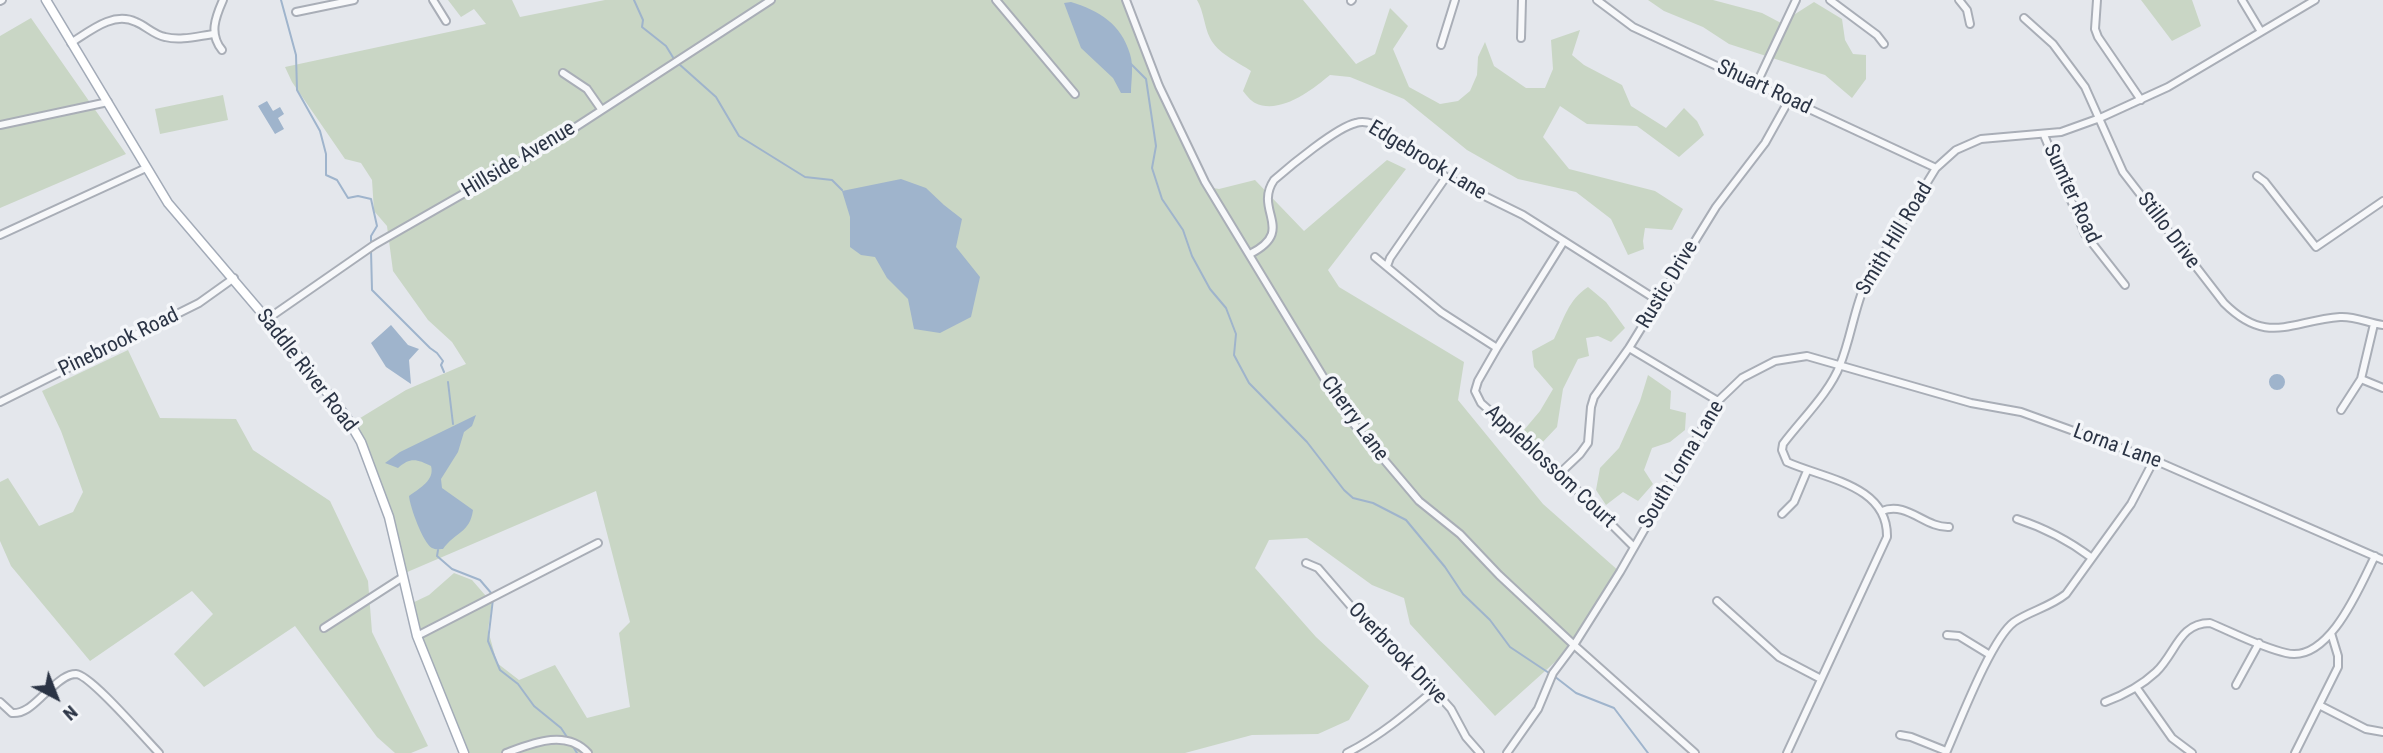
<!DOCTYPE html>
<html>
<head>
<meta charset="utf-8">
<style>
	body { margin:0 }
	#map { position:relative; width:2383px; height:753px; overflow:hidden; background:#e4e7ec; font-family:"Roboto Condensed",sans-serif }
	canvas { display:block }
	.north { position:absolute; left:21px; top:662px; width:70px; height:70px; -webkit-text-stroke:5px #f4f6f9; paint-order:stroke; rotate:138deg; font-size:19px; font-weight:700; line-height:28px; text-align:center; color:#2b3445 }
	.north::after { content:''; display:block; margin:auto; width:24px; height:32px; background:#2b3445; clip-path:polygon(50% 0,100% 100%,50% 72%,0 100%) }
</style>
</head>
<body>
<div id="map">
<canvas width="2383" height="753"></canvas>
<div class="north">N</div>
</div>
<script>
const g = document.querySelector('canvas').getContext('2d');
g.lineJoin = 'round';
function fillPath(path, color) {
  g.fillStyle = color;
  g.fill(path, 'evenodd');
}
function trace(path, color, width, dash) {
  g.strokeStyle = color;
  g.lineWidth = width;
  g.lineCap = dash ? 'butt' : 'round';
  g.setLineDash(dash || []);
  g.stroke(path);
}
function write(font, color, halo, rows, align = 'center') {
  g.font = font + ' "Roboto Condensed",sans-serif';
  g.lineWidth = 7;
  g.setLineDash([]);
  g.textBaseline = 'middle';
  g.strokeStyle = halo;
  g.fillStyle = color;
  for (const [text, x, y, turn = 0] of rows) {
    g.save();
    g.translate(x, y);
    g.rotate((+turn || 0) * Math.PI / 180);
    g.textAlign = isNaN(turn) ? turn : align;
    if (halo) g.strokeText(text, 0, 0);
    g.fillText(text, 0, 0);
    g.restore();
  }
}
const green = new Path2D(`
	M448,0h64l8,17 85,-17h521l82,187 11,2 36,-9 49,51 83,-71 19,9 -78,101 11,17 125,75 -6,38 85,104 77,68 -46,73 -79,71 -85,-92 -6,-26 -32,-13 -65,-47 -38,2 -14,28 61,69 53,49 -20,34 -31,14 -66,1 -67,18h-722l-55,-148 21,-10 25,-22 18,7 20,23 -4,27 9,33 22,17 36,-15 32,53 43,-11 -11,-74 11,-11 -34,-131 -191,82 -53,-150 54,-33 60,-26 -14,-22 -24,-22 -35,-49 -6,-45 -13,-15 -2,-31 -11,-17 -16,-4 -53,-77 -7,-15 201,-43 -12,-15 -13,8z
	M1197,0h106l53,64 19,-10 15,-46 18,18 -15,23 16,38 31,17 18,-3 12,-10 7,-16 1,-18 7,-15 9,24 32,22h19l8,-19 -2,-29 29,-10 -8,25 12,10 38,20 9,21 35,22 18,-20 13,13 7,14 -25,22 -42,-31 -50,-2 -27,-18 -17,31 26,32 86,22 28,18 -11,21 -27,-2 -2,13 1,8 -16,6 -17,-36 -35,-27 -58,-13 -51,-29 -63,-51 -54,-22 -20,-2c-18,15 -50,40 -75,28 -4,-2 -9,-8 -12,-12l8,-20c-13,-9 -34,-18 -41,-33 -6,-12 -6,-26 -13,-38z
	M1648,0h65l49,13 19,10 33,-21 28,17 3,21 8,14 13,1v24l-14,19 -27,-23 -96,-31 -26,-17 -39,-16z
	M2141,0h51l9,26 -29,15z
	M31,18l95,136 -126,54v-172z
	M223,95l5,25 -68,14 -5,-25z
	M1588,287l18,15 19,26 -14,14 -13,-6 -12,2 3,18 -11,3 -15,30 -6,38 -18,19 -15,-16 16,-19 13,-22 -19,-22 -2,-16 22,-12c10,-20 14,-39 34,-52z
	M128,350l32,68 76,1 17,31 77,51 38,80 4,51 56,114 -17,7h-16l-18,-16 -82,-111 -91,61 -30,-33 39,-40 -21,-23 -102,70 -79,-95 -11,-25v-59l8,-4 31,48 34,-14 10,-20 -22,-61 -19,-40z
	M1648,375l23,16 -1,18 16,4 -1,17 -15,12 -18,6 -8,22 9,14 -15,17 -15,-9 -17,13 -10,-15 4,-22 19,-20 21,-47z`);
const water = new Path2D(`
	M1071,2c29,9 50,22 59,52 4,12 1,27 1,39h-10l-8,-15 -32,-30 -17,-45z
	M267,101l6,10 7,-4 4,7 -6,4 6,11 -9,5 -17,-28z
	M901,179l25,9 18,17 18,14 -6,28 24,30 -9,40 -31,16 -26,-4 -6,-30 -21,-21 -12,-21 -14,-2 -11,-8v-30l-8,-26z
	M391,325l17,20 11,4 -10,11 2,24 -25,-17 -15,-24z
	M2269 382a8 8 0 1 1 16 0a8 8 0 1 1-16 0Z
	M476,415l-4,11 -8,6 -6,20 -17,27 1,9 31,22c-3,23 -18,22 -30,39 -5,0 -7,1 -11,-1 -9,-5 -22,-41 -23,-52 11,-8 26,-16 22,-30 -14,-7 -21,-9 -33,2l-13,-5 15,-11z`);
const stream = new Path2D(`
	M281,0l15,55 1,35 23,41 6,23v21l11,5 11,18 10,-2 13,3 6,27 -6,10v8
	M634,0l9,20 -1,7 24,19 8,13
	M679,64l37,33 23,39 66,41 27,3 10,10
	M1131,64l15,15 10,67 -4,22 10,31 21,31 9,26 18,33 16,19 10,26 -2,21 15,28 58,59 37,48 9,8 20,5 33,17 39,47 18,27 27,26 20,27 39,26
	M371,250l1,40 58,58 7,5 6,8 -2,4 3,7
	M448,382l5,42
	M438,550l-1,6 15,13 28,11 12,14
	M493,599l-5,42 12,29 18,14 16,22 27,22 6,9
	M1554,676l22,17 38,15 34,45
	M572,745l5,8`);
const minor = new Path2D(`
	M433,0l13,21
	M996,0l79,94
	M1126,0l33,86 46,96 142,234 72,85 41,33 39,41 75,70 121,108
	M1597,0l36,27 303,141
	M1830,0l47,35 7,9
	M1959,0l8,10 3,14
	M2097,0l-2,29 3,8 43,63
	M2242,0l18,30
	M0,1l2,-1
	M1351,1l1,-1
	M296,12l58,-12
	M2024,18l29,26 32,43 38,85 101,131c43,43 66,18 116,14 15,-1 28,6 43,8
	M1521,38l1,-38
	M71,43c19,-12 42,-32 65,-21 10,4 18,13 29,15 16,4 33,-1 49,-3
	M1441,45l14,-45
	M222,50c-13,-16 -7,-32 1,-50
	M563,73l24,16 14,20
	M1756,85l40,-85
	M0,125l108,-23
	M2044,135l41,99 40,51
	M2257,176l8,6 51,65 67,-46
	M0,235l146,-67
	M1564,241l-67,107 -19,33 -3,10 6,12 79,70 73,73
	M1250,254c47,-24 3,-43 24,-74 16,-14 63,-53 82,-57 6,-2 11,-1 17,1l73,53 77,38 134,85
	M1375,257l66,55 56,36
	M1387,266l3,-8 56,-81
	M266,320l108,-75 171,-98 226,-147
	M1629,348l89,53
	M2361,379l22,9
	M0,402l199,-99 35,-25
	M2341,410l20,-31 13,-55
	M1560,473l20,-19 8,-11 3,-36 3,-10 35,-49 87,-141 49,-64 24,-43
	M1882,511c25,-10 43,17 67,16
	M1782,514l12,-12 13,-31
	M2017,519c28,9 51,21 75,39
	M1306,563l12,5 62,72 54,50 17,19 15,28 14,16
	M1717,601l62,56 42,22
	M324,628l79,-51
	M1947,635l12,1 31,19
	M417,636l181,-93
	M2236,685l23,-42
	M2136,687l36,51 20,15
	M0,702l12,11c15,1 25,-13 36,-22 7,-6 17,-17 28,-17 15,1 69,65 83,79
	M2105,702c19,-7 36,-16 51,-30 20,-19 23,-49 54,-49 24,10 50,24 76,30 43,11 74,-67 89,-97
	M2319,705l47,24 17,3
	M1900,735l11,2 35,14
	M506,753c27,-10 60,-24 82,0
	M1347,753c33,-17 59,-39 87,-63
	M1507,753l31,-44 15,-36 21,-28 46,-73 98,-171 24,-23 33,-17 32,-5 164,47 50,9 133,48 229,100
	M1787,753l100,-216c1,-52 -62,-58 -100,-75l-5,-12 1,-6c18,-24 47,-52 57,-79 11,-27 14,-56 26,-83l70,-114 20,-18 25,-11 80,-7 39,-14 68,-31 147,-87
	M1946,753c13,-29 45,-114 68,-131 16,-11 36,-15 52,-28l65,-90 23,-44
	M2295,753l43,-86v-11l-7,-23`);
const major = new Path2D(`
	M46,0l122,203 132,155 47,60 14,24 28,75 28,119 47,117`);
const streetNames = [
	["Shuart Road",1764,88,25],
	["Hillside Avenue",519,160,-31],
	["Edgebrook Lane",1427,161,31],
	["Sumter Road",2071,194,65],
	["Stillo Drive",2168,231,53],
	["Smith Hill Road",1895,239,-59],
	["Rustic Drive",1668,285,-59],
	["Pinebrook Road",119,343,-26],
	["Saddle River Road",306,371,52],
	["Cherry Lane",1354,419,54],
	["Lorna Lane",2117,447,20],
	["South Lorna Lane",1682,465,-59],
	["Appleblossom Court",1550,467,43],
	["Overbrook Drive",1397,654,46]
];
fillPath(green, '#c9d6c5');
fillPath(water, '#9fb4cc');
trace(stream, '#9fb4cc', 2);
trace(minor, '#a9aeb7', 10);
trace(major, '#a3abb8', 11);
trace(minor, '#f7f8fa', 6);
trace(major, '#fff', 8);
write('21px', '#2b3445', '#f4f6f9', streetNames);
</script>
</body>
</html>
